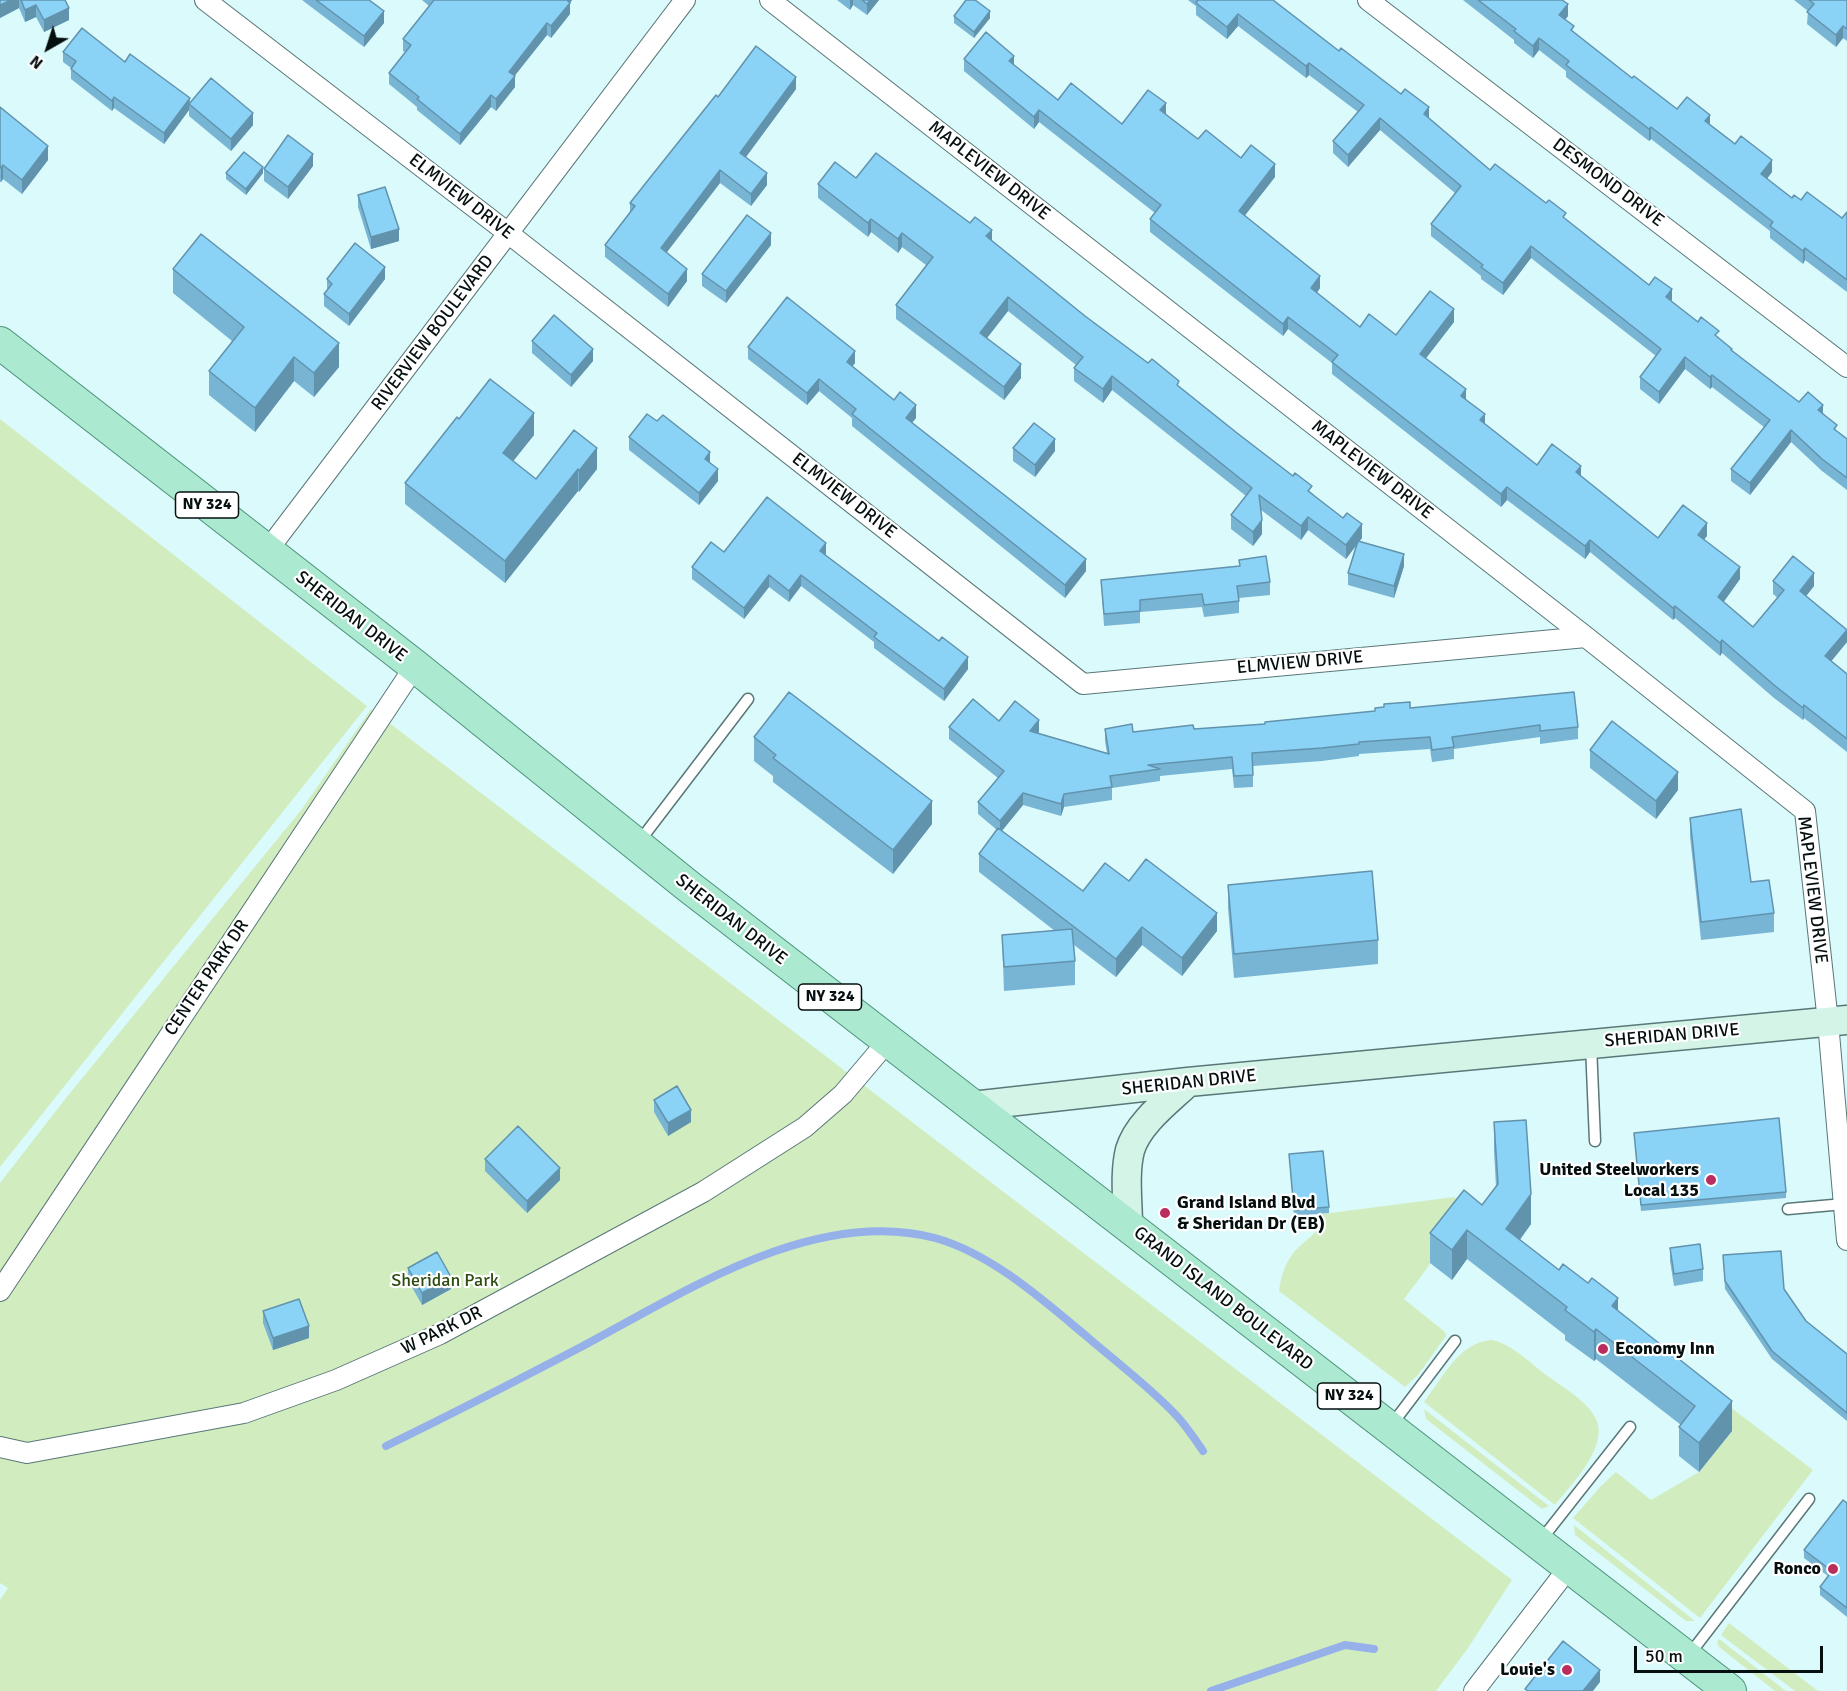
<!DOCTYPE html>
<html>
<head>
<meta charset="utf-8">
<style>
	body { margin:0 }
	#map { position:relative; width:1847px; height:1691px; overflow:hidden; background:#dbfafc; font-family:Signika,sans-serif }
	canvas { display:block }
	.north { position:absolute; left:18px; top:18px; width:60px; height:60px; -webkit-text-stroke:4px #fff; paint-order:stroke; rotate:219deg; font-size:16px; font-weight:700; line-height:24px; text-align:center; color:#050f0f }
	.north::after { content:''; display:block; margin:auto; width:21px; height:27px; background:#050f0f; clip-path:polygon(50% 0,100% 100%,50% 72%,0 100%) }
	.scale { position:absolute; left:1634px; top:1646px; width:189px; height:27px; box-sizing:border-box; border:3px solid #050f0f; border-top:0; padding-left:8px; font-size:18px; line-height:21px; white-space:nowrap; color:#050f0f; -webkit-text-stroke:4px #fff; paint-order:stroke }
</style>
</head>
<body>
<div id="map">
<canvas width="1847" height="1691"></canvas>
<div class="north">N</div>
<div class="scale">50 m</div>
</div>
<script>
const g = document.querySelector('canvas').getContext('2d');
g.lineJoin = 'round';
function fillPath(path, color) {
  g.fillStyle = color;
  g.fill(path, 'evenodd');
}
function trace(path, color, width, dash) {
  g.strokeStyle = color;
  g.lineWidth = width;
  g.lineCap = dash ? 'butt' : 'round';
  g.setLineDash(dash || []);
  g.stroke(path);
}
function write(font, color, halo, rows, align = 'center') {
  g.font = font + ' Signika,sans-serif';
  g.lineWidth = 4.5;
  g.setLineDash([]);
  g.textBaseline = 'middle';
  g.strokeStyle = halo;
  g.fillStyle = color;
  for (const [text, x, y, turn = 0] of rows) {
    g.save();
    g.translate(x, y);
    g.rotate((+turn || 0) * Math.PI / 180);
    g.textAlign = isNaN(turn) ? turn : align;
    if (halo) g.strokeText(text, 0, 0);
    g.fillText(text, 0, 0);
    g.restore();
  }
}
const green = new Path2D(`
	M0,419l367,287 -367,461z
	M371,709l1141,871 -44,68 -32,43h-1436v-91l8,-12 -8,-5v-400l66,-85 236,-289z
	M1454,1197l359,273 -113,148 -127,-100 28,-32 15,-14 35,28 48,-28 33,-41 -269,-211 -59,79 41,33 1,4 -28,39 -13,12 -126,-96c2,-17 8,-33 20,-44 9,-9 14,-10 20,-21l4,-2v-10z
	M1491,1340c20,3 38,22 54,34 17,13 40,25 50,43 16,28 -24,68 -40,88l-131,-103c18,-23 34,-59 67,-62z
	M1424,1409l125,97 -7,3 -116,-90z
	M1574,1525l121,96h-9l-111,-86z
	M1729,1623l89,68h-23l-74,-56z
	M1719,1639l67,52h-11l-56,-44 -2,-4z`);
const stream = new Path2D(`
	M386,1446c66,-32 130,-65 195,-99 102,-54 233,-141 354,-109 55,15 107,61 150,97 30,26 62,50 89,78 11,11 20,25 29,38
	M1211,1691l134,-46 29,4`);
const service = new Path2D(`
	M639,842l109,-143
	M1591,1045l4,96
	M1788,1209l56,-5
	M1390,1427l65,-86
	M1541,1540l89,-113
	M1689,1655l120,-156`);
const minor = new Path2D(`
	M205,0l303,233 575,451 503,-47
	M770,0l816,637 219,174 23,211 19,218
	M1368,0l479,367
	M267,551l418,-551
	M0,1291l415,-625
	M0,1447l27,6 217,-40 92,-33 104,-46 263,-142 102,-65 38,-33 44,-52
	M1474,1691l96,-125`);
const secondary = new Path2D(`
	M972,1106l216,-24 659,-62
	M1128,1226c0,-24 -4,-52 2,-76 8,-27 38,-49 58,-68`);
const primary = new Path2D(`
	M0,343l415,323 273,220 1042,805`);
const wall = new Path2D(`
	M0,0h65l4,20 -25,12 -8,-15 -11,5 -6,-14 -19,10z
	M302,0h67l15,23 -20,24z
	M422,0h150l-2,3v11l-19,24 -4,-3 -33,41 1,11 -19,24 -5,-4 -31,38 -43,-35v-3l-28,-23v-11l16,-21 -2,-1v-12l26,-33z
	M837,0h42l-12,15 -14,-10 -3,5z
	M1188,0h86v1l65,50 90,67 61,52 76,50 83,65 70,53 13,13 67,51 24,11 14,18 10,8v51l-25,-19 -31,-29 -41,53 -19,-14v-12l33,-42 -52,-40 -2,2 -25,-20 -26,35 -19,-15v-12l16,-21 -125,-98 -28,37 -22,-16v-3l-50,-40v-12l24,-31 -75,-63 -32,37 -15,-14v-12l25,-29 -49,-37 -3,3 -68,-52 -11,13 -31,-24v-9z
	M1463,0h99l6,16 -3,4 9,12 58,46 45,31 33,15 62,48 -5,7 25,19 9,2 41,18 5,-6v80l-42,-32 -2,4 -33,-26v-7l-119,-92 -2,2 -35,-27 -48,-37v-6l-27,-21 -6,8 -19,-15v-3z
	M1794,0h53v41l-4,-3 -7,9 -29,-23 1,-13z
	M954,16l36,2 -16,20 -20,-15z
	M63,52l62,10 65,41 63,22 -22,26 -42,-35v-6l-25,34 -50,-36 -2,3 -41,-32v-11l-8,-6z
	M964,59l50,6 44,35 64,24 44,-10 32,25 43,19 34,19 -30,38 75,73 -3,5 43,34 36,8 58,-13 -28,36 40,41 19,25 52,41 44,11 77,62 49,-2 -3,3 36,40 -17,23 30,25 25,-29 -5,-4v-13l41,5 -8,10 41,46 -16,19 16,13v78l-43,-34 -1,2 -29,-22 -52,-45 -2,3 -45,-38 -2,2 -83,-68 -5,7 -78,-59 -6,7 -169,-133v-11l-44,-34 -5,7 -133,-104v-13l5,-6 -116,-91 -5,7 -70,-58z
	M796,89l-50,68 21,28 -16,21 -31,-23 -54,69 21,29 -19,26 -63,-50v-12l25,-33v-9l88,-106z
	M0,107l48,53 -26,34 -19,-15 -2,3h-1z
	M313,166l-25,33 -24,-18v-12z
	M226,173h37l-17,22 -20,-16z
	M856,178l136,63 93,75 94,70 133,107 50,45 -3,3 45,25 -10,32 -46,-13v-12l8,-28 -10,14 -38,-29 -7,10 -40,-30 1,24 -9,12 -22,-17v-14l15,-19 -134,-106 -9,13 -29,-22v-13l2,-3 -68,-54 -21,27 34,40 -17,22 -108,-81v-14l30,-40 -24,-18 -4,6 -27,-21 -3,5 -50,-39v-14z
	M358,195l41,46 -28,8 -13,-42z
	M771,245l-45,58 -24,-17v-12z
	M173,269l166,98 -25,30 -20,-16 -39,51 -46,-37v-24l23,-30 -59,-48z
	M327,279h58l-36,47 -25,-20v-12l3,-3z
	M532,341l61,20 -22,26 -39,-34z
	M748,347l107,16 -3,3 64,52 -4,4 174,149 -21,27 -213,-172v-8l-33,-27 -12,14 -59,-46z
	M459,419l75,16 -21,26 23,18 38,-49 23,39 -18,23 -1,-1 -73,92 -100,-79v-21z
	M657,421l53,42 8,18 -19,24 -70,-55v-13z
	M1013,448l42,3 -20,26 -22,-16z
	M724,552l102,3 142,114 -24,32 -70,-53v-6l-73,-56 -12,16 -20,-15 -25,32 -52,-40v-12z
	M1239,560l31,22v13l-31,3v15l-35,4 -2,-10 -62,5v11l-36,3 -3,-46 138,-14z
	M1410,708l168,19v12l-38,5v-7l-86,12v10l-22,3 -2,-13 -71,5v2l-37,5 -69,5v21l-19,1 -2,-19 -72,7v5l-48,7v12l-48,7 -3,9 -38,-11 -21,26 81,60 46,-10 88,50 -35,45 -40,-31 -26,32 -42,-32 1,16v24l-71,6 -2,-56 53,-4 -76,-59v-18l18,-24 -19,-16v-12l20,-24 -49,-39v-12l50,-6 40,11 -1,1 69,20 -2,-12v-12l28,3 61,-3 71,-5z
	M754,737l178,87 -39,50 -120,-92v-6l-19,-15z
	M1590,750l88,40 -22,29 -66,-51z
	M1690,818l61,64 23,31v19l-73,8 -11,-104z
	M1228,885l150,55v24l-144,14 -6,-70z
	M654,1100l37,22 -23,14 -14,-24z
	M1494,1122l37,102 -11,16 39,30 59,41 114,120 -33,41 -20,-16v-29l2,-2 -85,-66 -2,2 -29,-21v-5l-98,-76 -15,21 -22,-17v-30l52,-28 14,-18 -2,-36z
	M1634,1133l152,59v6l-145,13z
	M1289,1154l40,53v6l-35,3z
	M485,1159l75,21 -33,33 -42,-42z
	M1670,1248l33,21v12l-29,5 -4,-25z
	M1723,1255l61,34 22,32 41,33v67l-75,-62 -47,-70z
	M408,1268l43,21 -29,16 -14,-25z
	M263,1311l46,27 -36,12 -10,-27z
	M1847,1503v114l-27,-22v-8l8,-11 -24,-18v-8z`);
const shadedWall = new Path2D(`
	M11,0h8v8l-19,10v-13z
	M564,0h8l-2,3v11l-19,24v-12z
	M850,0h3v5l-3,5z
	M870,0h9l-12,15v-11z
	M1568,4v12l-9,11v-12z
	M36,5v12l-11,5v-12z
	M69,8v12l-25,12v-12z
	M384,11v12l-20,24v-11z
	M990,11v7l-16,20v-6z
	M1238,14v12l-11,13v-12z
	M547,23v12l-38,48v-11z
	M1843,26v12l-7,9v-12z
	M1539,38v12l-6,8v-12z
	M1014,56v12l-5,-7z
	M1309,63v12l-3,3v-12z
	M515,76v11l-19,24v-12z
	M796,77v12l-56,76v-12z
	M491,95v12l-31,38v-11z
	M114,97v11l-2,3v-10z
	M190,98l-1,12 -25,34v-11z
	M1166,103v13l-6,-6z
	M1429,107v12l-5,-5z
	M1039,110v12l-5,7v-12z
	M253,113v12l-22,26v-12z
	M1710,115v12l-5,-6z
	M1380,118v12l-32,37v-12z
	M1651,127v12l-2,2v-12z
	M48,146v14l-26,34v-14z
	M313,154v12l-25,33v-12z
	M1772,160v12l-11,14v-12z
	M1275,164v13l-36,46v-12z
	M3,165v14l-2,3v-14z
	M263,167v6l-17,22v-6z
	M720,170v13l-59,77v-12z
	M767,173v12l-16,21v-12z
	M871,219v13l-3,5v-14z
	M399,229v12l-28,8v-12z
	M992,230v14l-6,-8z
	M771,233v12l-45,58v-12z
	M902,233v14l-4,6v-14z
	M1531,246v12l-28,37v-12z
	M1805,248v12l-2,4v-13z
	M385,267v12l-36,47v-12z
	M687,269v12l-19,26v-13z
	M1320,276v12l-9,12v-12z
	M1672,289v12l-6,-4z
	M1008,297v14l-28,36v-14z
	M1454,309v13l-34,44v-12z
	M1288,317v12l-5,7v-12z
	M339,343v24l-25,30v-24z
	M593,349v12l-22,26v-12z
	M855,351v12l-8,11v-12z
	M294,357v24l-39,51v-24z
	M1685,357v12l-26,35v-12z
	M1021,364v14l-17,22v-13z
	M1712,375v12l-2,2v-12z
	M1112,376v14l-9,13v-14z
	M819,379v12l-12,14v-12z
	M1466,389v13l-5,-6z
	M916,405v13l-10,12v-12z
	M1823,405v12l-5,-7z
	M534,413v22l-31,39v-21z
	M1485,414v12l-5,-6z
	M1791,430v12l-41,53v-12z
	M1055,439v12l-20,26v-12z
	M597,448v21l-18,23v-21z
	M710,452v12l-5,-5z
	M1581,466v13l-5,-7z
	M578,469v22l-73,92v-22z
	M718,469v12l-19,24v-12z
	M1507,487v13l-6,7v-13z
	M1308,517v13l-7,10v-14z
	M1262,520v14l-9,12v-14z
	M1707,523v13l-9,11v-12z
	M1362,524v14l-16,21v-14z
	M1590,540v12l-5,7v-13z
	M826,543v12l-6,-4z
	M1404,554v12l-10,32v-12z
	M1086,559v12l-21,27v-13z
	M1740,567v12l-22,31v-13z
	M1814,573v13l-14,18v-13z
	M769,575v12l-25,32v-11z
	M801,575v11l-12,16v-11z
	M1675,606v12l-2,2v-12z
	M1847,630v12l-22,27v-13z
	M1722,640v13l-2,3v-13z
	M968,657v12l-24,32v-12z
	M1804,705v13l-1,2v-12z
	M1039,720v12l-9,11v-12z
	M1678,772v18l-22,29v-18z
	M1023,793v12l-23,28v-12z
	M1064,794v13l-3,9v-12z
	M932,801v23l-39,50v-24z
	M1217,913v18l-35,45v-18z
	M1142,927v18l-26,32v-18z
	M691,1110v12l-23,14v-13z
	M560,1168v12l-33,33v-12z
	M1531,1194v30l-25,34v-29z
	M1467,1230v29l-15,21v-30z
	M451,1277v12l-29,16v-12z
	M1618,1298v30l-6,-22z
	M309,1326v12l-36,12v-12z
	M1596,1329v30l-2,2v-29z
	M1732,1401v30l-33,41v-29z
	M1600,1670v12l-7,9h-10z`);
const building = new Path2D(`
	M0,0h11l-11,5z
	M21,0h44l4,8 -25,12 -8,-15 -11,5z
	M316,0h53l15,11 -20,25z
	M434,0h133l3,3 -19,23 -4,-3 -38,49 6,4 -19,23 -5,-4 -31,39 -43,-35 2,-2 -30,-24 22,-28 -8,-6z
	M862,0h8l-3,4z
	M966,0h9l15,11 -16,21 -20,-16z
	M1198,0h75l66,51 2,-3 60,46 4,-5 24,18 -5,7 66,56 5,-6 51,39 3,-3 17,13 -3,4 86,68 6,-8 17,12 -6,8 32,25 3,-5 18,14 -4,4 17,14 -1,1 68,52 9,-10 15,13 -5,5 19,15 -3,4 13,10v39l-25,-19 -31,-29 -41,53 -19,-14 39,-49 -58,-45 -2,2 -25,-20 -26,35 -19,-15 21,-28 -130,-103 -28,37 -22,-16 2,-2 -52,-41 30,-38 -81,-68 -32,37 -15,-14 31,-36 -55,-42 -3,3 -68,-52 -11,13 -31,-24z
	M1478,0h84l6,4 -9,11 15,11 -3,4 61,48 2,-2 43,33 10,-12 23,18 -5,6 30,23 6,-8 31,24 -11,14 31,24 2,-3 7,5 6,-8 35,26 5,-6v68l-42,-32 -2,3 -33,-25 3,-4 -122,-95 -2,2 -35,-27 -48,-37 3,-4 -30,-23 -6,8 -19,-15 2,-2z
	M1809,0h38v29l-4,-3 -7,9 -29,-23 7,-8z
	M82,28l43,34 5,-8 60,44 -26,35 -50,-36 -2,4 -41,-32 5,-8 -13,-9z
	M986,32l28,24 -5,5 49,39 13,-17 51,41 26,-34 18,13 -6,7 38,29 8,-9 35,28 10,-13 24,19 -36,47 81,65 -9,12 49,39 9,-13 27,21 34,-44 24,18 -34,45 46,35 -5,7 24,18 -5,6 57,45 15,-21 29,22 -5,6 82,66 25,-33 24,18 -9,12 42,32 -22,30 35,30 31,-37 -11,-9 20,-25 21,17 -14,18 47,39 -22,26 22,18v65l-43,-34 -1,3 -29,-23 -52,-45 -2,3 -45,-37 -2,2 -83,-68 -5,6 -78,-59 -6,7 -169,-132 6,-7 -50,-38 -5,7 -133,-105 11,-14 -122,-95 -5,7 -70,-58z
	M756,46l40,31 -56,76 27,20 -16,21 -31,-24 -59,78 26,21 -19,25 -63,-49 30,-39 -5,-3 19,-24 67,-84 2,2z
	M211,78l42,35 -22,26 -42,-35z
	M0,107l48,39 -26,34 -19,-15 -2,3 -1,-1z
	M288,135l25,19 -25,33 -24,-18z
	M244,152l19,15 -17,22 -20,-16z
	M876,153l94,70 5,-6 17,13 -6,6 99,80 63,47 4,-4 27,22 -2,4 60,48 56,43 2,-3 17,13 -4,5 35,27 4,-5 15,11 -16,21 -38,-28 -7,9 -42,-31 3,25 -9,12 -22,-17 21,-27 -140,-112 -9,13 -29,-21 9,-11 -75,-60 -28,36 41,31 -17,23 -108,-82 37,-48 -31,-24 -4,6 -27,-20 -3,4 -50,-39 17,-22 21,16z
	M385,187l14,42 -28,8 -13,-42z
	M747,215l24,18 -45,58 -24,-17z
	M201,234l138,109 -25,30 -20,-16 -39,51 -46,-37 35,-44 -71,-58z
	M355,243l30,24 -36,47 -25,-20 8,-10 -5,-5z
	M787,297l68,54 -8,11 47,38 6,-8 16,13 -10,13 180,141 -21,26 -213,-171 4,-5 -37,-30 -12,14 -59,-46z
	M554,315l39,34 -22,26 -39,-34z
	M490,379l44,34 -31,40 33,26 38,-49 23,18 -18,23 -1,-2 -73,92 -100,-78 52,-66 2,2z
	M647,414l10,7 6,-6 47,37 -5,7 13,10 -19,24 -70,-56z
	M1034,423l21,16 -20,26 -22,-17z
	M767,497l59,46 -6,8 119,90 3,-4 26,20 -24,32 -70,-52 3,-4 -76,-58 -12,16 -20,-16 -25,33 -52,-41 19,-25 13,10z
	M1358,541l46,13 -10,32 -46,-13z
	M1266,556l4,26 -33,4 2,15 -35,4 -2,-11 -62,6v11l-36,3 -3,-34 139,-14 -1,-6z
	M789,692l143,109 -39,49 -120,-92 3,-3 -22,-18z
	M1574,692l4,35 -38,4v-6l-88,12 2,10 -22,3 -2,-13 -71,5v2l-37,4 -70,5 1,22 -19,1 -2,-19 -84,8 12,4 -50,7 2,11 -48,7 -3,10 -38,-11 -23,28 -22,-19 26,-31 -55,-44 24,-28 26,22 16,-20 24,19 -9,11 79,23 -4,-25 27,-5 1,8 60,-7 1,4 71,-5v-2l110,-11v-3l9,-1v-3l26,-2v6z
	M1612,721l66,51 -22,29 -66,-51z
	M1741,809l10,73 18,-2 5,33 -73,9 -11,-104z
	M998,828l85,63 22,-28 24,18 17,-22 71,54 -35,45 -40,-31 -26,32 -137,-105z
	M1372,871l6,69 -144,14 -6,-69z
	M1072,929l3,32 -71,6 -2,-32z
	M677,1086l14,24 -23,13 -14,-23z
	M1779,1118l7,74 -145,13 -7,-72z
	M1526,1120l5,74 -25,35 53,41 4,-6 25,19 4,-5 26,20 -6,8 120,95 -33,42 -20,-16 16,-21 -99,-77 -2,3 -29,-22 2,-3 -100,-77 -15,20 -22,-17 34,-43 18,15 16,-21 -4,-62z
	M518,1126l42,42 -33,33 -42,-42z
	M1323,1151l6,56 -35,3 -5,-56z
	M1700,1244l3,25 -29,5 -4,-26z
	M1781,1251l3,38 22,32 41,33v59l-75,-62 -47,-70 -2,-26z
	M437,1252l14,25 -29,16 -14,-25z
	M299,1299l10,27 -36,12 -10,-27z
	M1843,1500l4,3v105l-27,-21 12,-16 -28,-21z
	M1563,1641l37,29 -17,21h-55l-3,-2z`);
const markers = [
	[1711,1180,6,"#ba2d5e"],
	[1165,1213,6,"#ba2d5e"],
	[1603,1349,6,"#ba2d5e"],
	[1833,1569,6,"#ba2d5e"],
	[1567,1670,6,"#ba2d5e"]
];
const shields = [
	[207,505,63],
	[830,997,63],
	[1349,1396,63]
];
const shieldNames = [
	["NY 324",207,505],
	["NY 324",830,997],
	["NY 324",1349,1396]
];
const streetNames = [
	["MAPLEVIEW DRIVE",989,171,38],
	["DESMOND DRIVE",1608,183,37],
	["ELMVIEW DRIVE",461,197,38],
	["RIVERVIEW BOULEVARD",433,333,-53],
	["MAPLEVIEW DRIVE",1372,470,38],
	["ELMVIEW DRIVE",844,496,38],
	["SHERIDAN DRIVE",351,617,38],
	["ELMVIEW DRIVE",1300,663,-5],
	["MAPLEVIEW DRIVE",1812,890,83],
	["SHERIDAN DRIVE",731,920,38],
	["CENTER PARK DR",207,978,-56],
	["SHERIDAN DRIVE",1672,1036,-5],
	["SHERIDAN DRIVE",1189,1083,-6],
	["GRAND ISLAND BOULEVARD",1223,1299,38],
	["W PARK DR",442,1331,-26]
];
const poiNames = [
	["United Steelworkers",1699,1170],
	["Local 135",1699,1191],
	["Grand Island Blvd",1177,1203,"left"],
	["& Sheridan Dr (EB)",1177,1224,"left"],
	["Economy Inn",1615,1349,"left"],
	["Ronco",1821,1569],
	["Louie's",1555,1670]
];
const parkNames = [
	["Sheridan Park",445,1281]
];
fillPath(green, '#d1edbf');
trace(stream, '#96b0e9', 8);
trace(service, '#5a7778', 13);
trace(minor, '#5a7778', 22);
trace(secondary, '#5a7778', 31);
trace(primary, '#4c9379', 34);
trace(service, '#fff', 10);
trace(minor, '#fff', 20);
trace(secondary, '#d5f4e8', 28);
trace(primary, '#abe9d1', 32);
fillPath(wall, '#78b5d4');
fillPath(shadedWall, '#6193ad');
fillPath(building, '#8bd2f7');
trace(building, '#6193ad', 1.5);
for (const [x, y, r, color] of markers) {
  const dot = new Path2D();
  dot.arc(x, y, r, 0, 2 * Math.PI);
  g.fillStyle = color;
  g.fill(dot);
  trace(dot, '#fff', 2);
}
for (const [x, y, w] of shields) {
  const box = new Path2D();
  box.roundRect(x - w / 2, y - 13, w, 26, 4.5);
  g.fillStyle = '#fff';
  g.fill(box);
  trace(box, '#050f0f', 1.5);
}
write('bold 16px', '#050f0f', null, shieldNames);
write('18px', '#050f0f', '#fff', streetNames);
write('bold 18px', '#050f0f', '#fff', poiNames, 'right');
write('18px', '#2d4c0f', '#fff', parkNames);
</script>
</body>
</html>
